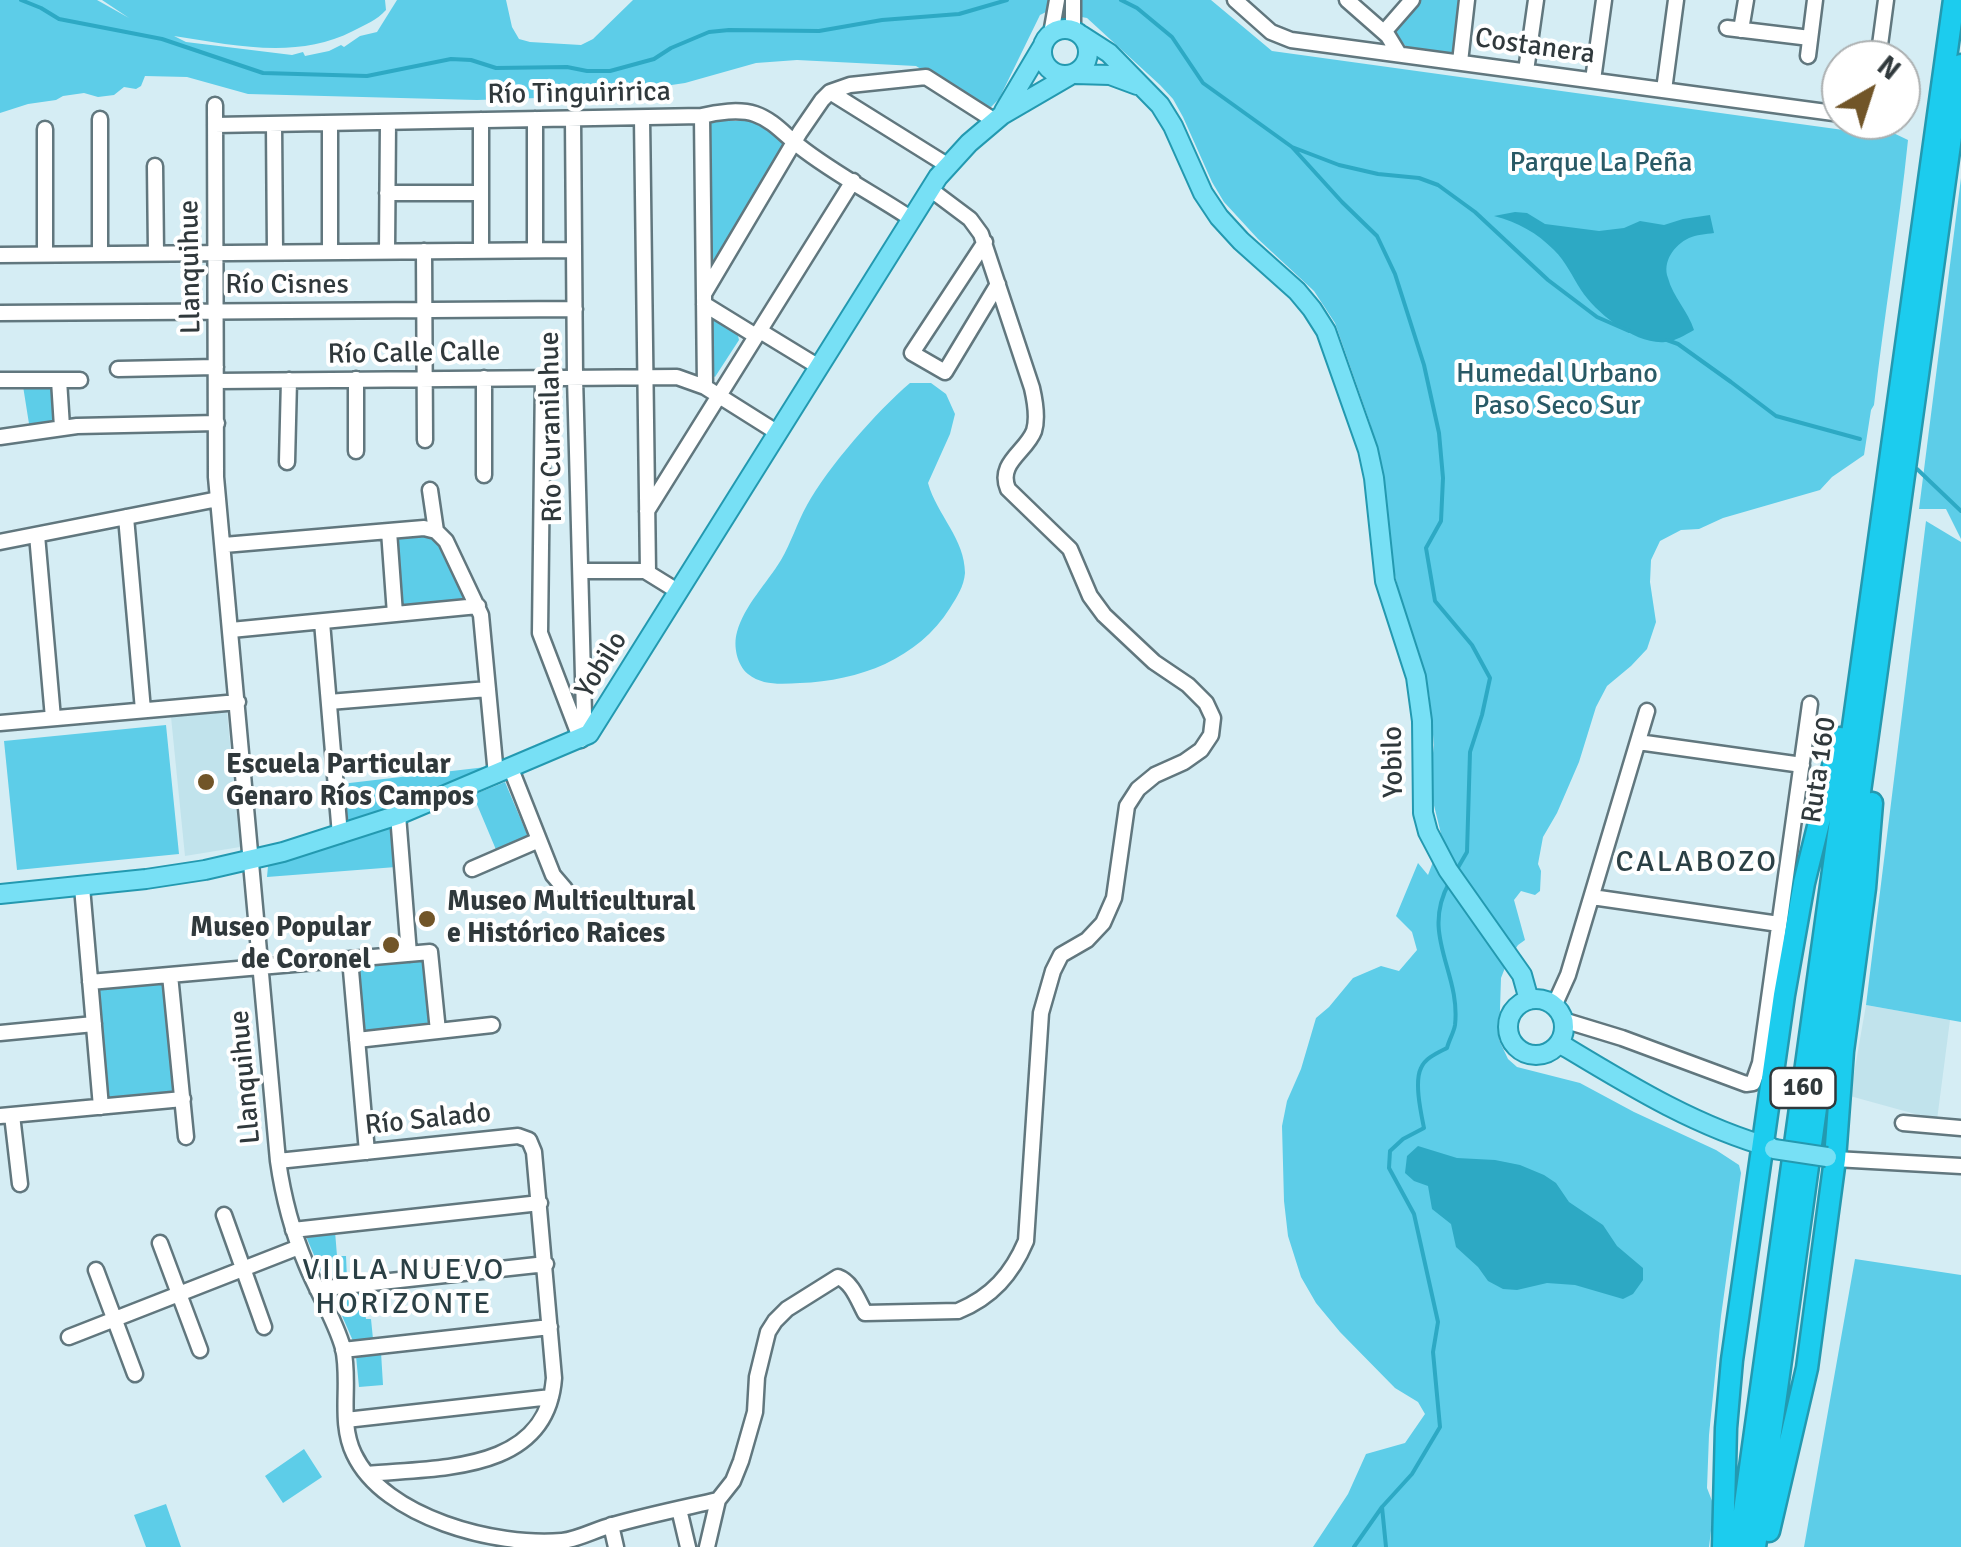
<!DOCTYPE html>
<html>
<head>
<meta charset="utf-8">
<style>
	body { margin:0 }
	#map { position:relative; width:1961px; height:1547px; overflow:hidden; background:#d5edf4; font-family:Signika,sans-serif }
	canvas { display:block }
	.north { position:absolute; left:1821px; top:40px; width:100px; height:100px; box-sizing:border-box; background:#fff; border:2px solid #acb0b1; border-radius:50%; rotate:39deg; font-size:28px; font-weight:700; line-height:40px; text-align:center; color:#30393c }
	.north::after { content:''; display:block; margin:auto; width:35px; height:45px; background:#715528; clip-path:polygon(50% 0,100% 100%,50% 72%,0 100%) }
</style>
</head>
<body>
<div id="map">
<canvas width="1961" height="1547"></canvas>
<div class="north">N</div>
</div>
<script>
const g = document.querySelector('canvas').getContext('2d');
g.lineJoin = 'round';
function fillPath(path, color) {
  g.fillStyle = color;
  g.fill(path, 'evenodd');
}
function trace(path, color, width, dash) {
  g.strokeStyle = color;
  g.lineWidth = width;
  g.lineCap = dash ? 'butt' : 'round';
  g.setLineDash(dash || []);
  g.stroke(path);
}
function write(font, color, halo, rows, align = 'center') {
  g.font = font + ' Signika,sans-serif';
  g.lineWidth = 8;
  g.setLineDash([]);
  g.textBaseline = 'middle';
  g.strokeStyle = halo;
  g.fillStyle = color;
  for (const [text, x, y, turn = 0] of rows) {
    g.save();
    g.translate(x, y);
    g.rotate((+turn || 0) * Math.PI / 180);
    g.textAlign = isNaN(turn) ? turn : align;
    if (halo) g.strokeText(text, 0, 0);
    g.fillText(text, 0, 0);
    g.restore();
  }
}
const built = new Path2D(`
	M227,712l13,135 -55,9 -14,-139z
	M1866,1005l84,15 -13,100 -87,-24z`);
const green = new Path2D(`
	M0,0h97l32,18 -27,-18h283l1,10c-9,10 -21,15 -33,21 -57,29 -119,14 -179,5l12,6 106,13 11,-3 2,4 24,-5 12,-6 3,2 16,-11 17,-4 20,-32h109l6,27 7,12 11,3 51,3 12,-6 40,-39h578l61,51 593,82 20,-4 23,11c-9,88 -24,176 -34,265l-3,5 -7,45 -32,22 -12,13 -97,28 -24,11 -18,1 -21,11 -9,19 -1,22 6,40 -9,27 -16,17 -24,20 -11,21 -17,55 -22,51 -14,24 -5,27 3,7 -1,20 -5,4 -14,-4 -7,9 11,40 -7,5 -10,15 -7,18 -2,62 9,19 9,8 63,16 54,29 82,38 23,15 2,8 -20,143 -12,119 -2,53 7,18 -5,41h-396l35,-53 18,-40 39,-11 20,-29 -7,-12 -23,-14 -55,-56 -24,-29 -15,-26 -13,-41 -4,-35 -2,-75 5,-25 14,-32 15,-51 13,-11 24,-29 28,-12 18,5 18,-21 -5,-18 -16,-16 22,-53 10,12 14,-37 -13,-53 5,-40 -5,-52 -10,-41 -17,-48 -20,-83 -1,-43 -11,-55 -35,-100 -21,-32 -56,-52 -34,-37 -12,-20 -29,-65 -10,-18 -13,-14 -73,-67 -39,-7 -8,4 -41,84 -8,8 -10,-2 -65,-39 -119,-6 -41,3 -71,20 -61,9 -56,5 -91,3 -229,-6 -61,-17 -42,-1 -4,10 -5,3 -12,-2 -10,8 -16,2 -14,-4 -21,3 -7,4 -28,4 -28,9z
	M1418,0h44l-6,55 -44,-3 -21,-20z
	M706,121h46l35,22 -78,128z
	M1961,178v361l-15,-30h-27z
	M712,316l25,16 2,8 -24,37 -8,-5 -1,-50z
	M54,383l3,42 -27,5 -7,-44z
	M910,383h21l15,11 9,20 -5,20 -22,49c9,32 37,56 37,90 -1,13 -8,24 -15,35 -32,51 -91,73 -150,75 -18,1 -37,3 -52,-9 -11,-9 -15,-28 -11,-42 7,-26 30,-49 44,-72 10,-17 16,-37 26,-55 21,-38 70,-94 103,-122z
	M1926,521l35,21v480l-95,-17z
	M422,533l15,6 30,63 -68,5 -4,-68 3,-3z
	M166,725l13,129 -162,16 -13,-129z
	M486,767l-1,6 -141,52 -3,-41z
	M505,782l24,57 -32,13 -24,-57z
	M393,826l3,41 -129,10 1,-11z
	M422,957l5,5 5,57 -6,9 -59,6 -5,-5 -5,-60 5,-7z
	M162,982l5,6 9,103 -3,5 -59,4 -6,-5 -9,-107 4,-3z
	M335,1231l2,25h9l1,23 -22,2 -20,-47z
	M1855,1259l106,16v272h-157z
	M362,1292l4,27h5l2,20 -20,2 -20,-46z
	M381,1352l2,33 -24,2 -3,-31z
	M304,1449l18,28 -39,26 -18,-27z
	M166,1504l15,43h-35l-12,-32z`);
const water = new Path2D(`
	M1515,212l12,1 18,11 54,7 25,-3 16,-7 24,4 19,-6 27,-4 4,18c-8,1 -18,2 -25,5 -15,7 -27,24 -21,40 5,19 20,33 26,52 -9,5 -18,11 -29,12 -29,3 -69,-29 -84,-52 -9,-14 -15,-28 -27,-40 -17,-17 -36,-28 -60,-34z
	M1418,1146l39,12 38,2 25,5 24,10 12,8 13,19 34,23 14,21 26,22v12l-10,14 -10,5 -48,-14 -28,-2 -30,7 -14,-1 -15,-8 -10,-14 -22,-20 -5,-23 -19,-15 -4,-23 -14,-5 -9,-8 2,-17z`);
const stream = new Path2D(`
	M21,0l20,8 18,11 103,20 101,34 104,3 84,-17 20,1 25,8 71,-1 20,4h23l44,-12 17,-11 38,-16 20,-2 90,1 63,-11 77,-6 48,-14
	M1121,0l16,8 35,29 31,46 89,64 47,18 39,9 41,4 19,7 37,27 73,68 49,37 32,14
	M1292,147l50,55 35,34 18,38 29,91 15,68 4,45 -2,43 -15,27 9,53 37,44 18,33 -8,37 -12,37 -3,100 -11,19
	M1667,340l11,4 53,38 45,34 84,23
	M1917,469l44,42
	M1382,1507l4,40
	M1354,1547l28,-40 30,-33 28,-47 -7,-75 5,-30 -24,-108 -25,-46 1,-17 13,-12 21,-11c-3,-15 -10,-46 -3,-60 4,-10 16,-15 26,-20 2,-8 7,-16 8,-23 6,-53 -35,-89 -6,-142`);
const minor = new Path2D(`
	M1073,0v30
	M1235,0l36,32 20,8 550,74
	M1347,0l41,36 11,18
	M1727,28l83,10
	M1741,30l5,-30
	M1384,32l28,-32
	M1051,34l6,-34
	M1808,56l7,-56
	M1878,60l8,-60
	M1460,62l7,-62
	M1526,71l10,-71
	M1593,80l11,-80
	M1664,90l12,-90
	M830,92l117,73
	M215,105l1,372 62,684c5,35 14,70 28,103 11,28 29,55 37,84 8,35 -5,73 11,106 30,64 143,93 208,87 18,-2 34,-12 51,-16 35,-10 70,-17 105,-25
	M702,116l3,271
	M642,118l6,454
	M100,119v135
	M573,119l2,258 9,337 5,20
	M481,120v131
	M330,123v129
	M274,124l1,128
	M215,125l487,-9c14,-4 38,-7 53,-2 18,6 30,21 44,32 34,27 75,48 111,72
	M45,129v125
	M155,166l1,87
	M387,193h94
	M985,242l-73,111 33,19 53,-88
	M535,250v-131
	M387,251l1,-129
	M424,251l1,189
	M0,255l574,-5
	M704,294l96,-162 22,-32 8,-8 20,-7 76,-8 69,44
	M704,304l52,32
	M0,313l575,-4
	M760,331l59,36
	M118,369l98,-2
	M543,377l-3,256 41,107
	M484,378v97
	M0,380h80
	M59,380l3,47
	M217,381l460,-4 28,10 73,46
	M0,437l77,-11 140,-3
	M356,451v-72
	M287,462l2,-82
	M430,490l6,41
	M647,511l206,-330
	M126,517l17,193
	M389,531l6,83
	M436,531l10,10 35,74 15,160
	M37,535l16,183
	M0,542l218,-43
	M224,545l200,-17 12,3
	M581,571h64l34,21
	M322,622l18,213
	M231,630l247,-24
	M329,702l159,-13
	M0,723l238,-21
	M1638,742l164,23
	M511,769l42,106 12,14
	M398,815l11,139
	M472,869l67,-29
	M82,887l19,220
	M1592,897l187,27
	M350,959l17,193
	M170,975l16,162
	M90,982l340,-30 8,79
	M1554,1006l14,-31 79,-264
	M1563,1020l59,18 124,46 7,-1 7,-20 50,-359
	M0,1033l94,-9
	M357,1040l135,-15
	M12,1115l8,69
	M0,1116l183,-17
	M1903,1123l58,5
	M1835,1159l126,7
	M278,1161l240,-25 11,4 5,12 20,226c-7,96 -117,89 -187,96
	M224,1215l40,112
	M293,1230l247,-27
	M160,1243l40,107
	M96,1270l39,104
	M317,1289l229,-25
	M69,1337l230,-90
	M343,1350l207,-23
	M346,1420l205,-23
	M679,1509l9,38
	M611,1525l5,22
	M707,1547l11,-47 15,-19 8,-20 14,-49 2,-35 11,-45 7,-11 12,-12 51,-32c14,5 20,23 27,36l93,-2c34,-14 54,-37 68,-70l15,-228 12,-42 8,-16 26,-15 16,-17 11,-25 13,-92 11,-17 17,-14 29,-13 17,-12 10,-15 2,-17 -7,-15 -18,-18 -34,-23 -50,-47 -14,-19 -20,-47 -62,-60c-11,-26 18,-37 26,-58 4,-13 1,-30 -2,-43l-51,-154 -11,-15 -40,-30`);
const major = new Path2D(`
	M1042 52a23 23 0 1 1 46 0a23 23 0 1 1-46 0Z
	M1081,35l28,18 51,52 13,21 30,67 16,24 22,24 56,50 15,18 14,22 42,119 6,28 11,103 31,96 6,44 1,92 5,19 20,38 74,105 7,25
	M1075,74l35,1 27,10
	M1004,111l38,-64
	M0,894l146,-15 59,-9 78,-18 115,-37 191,-81 349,-557 31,-34 33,-28 67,-39
	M1508 1027a28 28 0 1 1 56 0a28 28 0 1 1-56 0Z
	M1559,1043c68,41 137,84 214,105`);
const highway = new Path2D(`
	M1769,1531l38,-163 28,-209 8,-108 22,-163 7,-85
	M1723,1547l3,-119 6,-68 52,-365 20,-112 36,-145
	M1739,1547l215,-1547
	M1755,1547l206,-1482`);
const majorBridge = new Path2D(`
	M1774,1149l53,8`);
const markers = [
	[206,782,10,"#715528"],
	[427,919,10,"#715528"],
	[391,945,10,"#715528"]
];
const shields = [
	[1803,1088,65]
];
const shieldNames = [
	["160",1803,1088]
];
const streetNames = [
	["Costanera",1535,47,8],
	["Río Tinguiririca",579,94,-1],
	["Llanquihue",191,267,-91],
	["Río Cisnes",287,286],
	["Río Calle Calle",414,354,-1],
	["Río Curanilahue",552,427,-91],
	["Yobilo",602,665,-58],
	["Yobilo",1394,762,-91],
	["Ruta 160",1820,770,-82],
	["Llanquihue",246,1077,-95],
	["Río Salado",428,1120,-6]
];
const parkNames = [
	["Parque La Peña",1601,164],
	["Humedal Urbano",1557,375],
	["Paso Seco Sur",1557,407]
];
const poiNames = [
	["Escuela Particular",226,766],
	["Genaro Ríos Campos",226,798],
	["Museo Multicultural",447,903],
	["e Histórico Raices",447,935],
	["Museo Popular",371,929,"right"],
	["de Coronel",371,961,"right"]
];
const neighbourhoodNames = [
	["CALABOZO",1697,863],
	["VILLA NUEVO",404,1271],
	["HORIZONTE",404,1305]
];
fillPath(built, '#c1e3ec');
fillPath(green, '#5dcde8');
fillPath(water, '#2da9c4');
trace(stream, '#2da9c4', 4);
trace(minor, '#61777e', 19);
trace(major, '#2399b0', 22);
trace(highway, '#2399b0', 25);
trace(minor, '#fff', 14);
trace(major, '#77e0f5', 18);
trace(highway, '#1cccee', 20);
trace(majorBridge, '#2399b0', 22, []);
trace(majorBridge, '#77e0f5', 18);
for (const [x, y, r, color] of markers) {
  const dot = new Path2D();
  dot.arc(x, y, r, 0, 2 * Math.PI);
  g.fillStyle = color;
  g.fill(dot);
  trace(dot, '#fff', 4);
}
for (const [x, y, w] of shields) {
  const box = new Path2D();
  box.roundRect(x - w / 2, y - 20, w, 40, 8);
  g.fillStyle = '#fff';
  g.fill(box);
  trace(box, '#30393c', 2.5);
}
write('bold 25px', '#30393c', null, shieldNames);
write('28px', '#30393c', '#fff', streetNames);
write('28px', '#295a66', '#fff', parkNames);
write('bold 28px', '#30393c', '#fff', poiNames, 'left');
g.letterSpacing = '2.5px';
write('30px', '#2b4045', '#fff', neighbourhoodNames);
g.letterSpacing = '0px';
</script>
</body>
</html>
